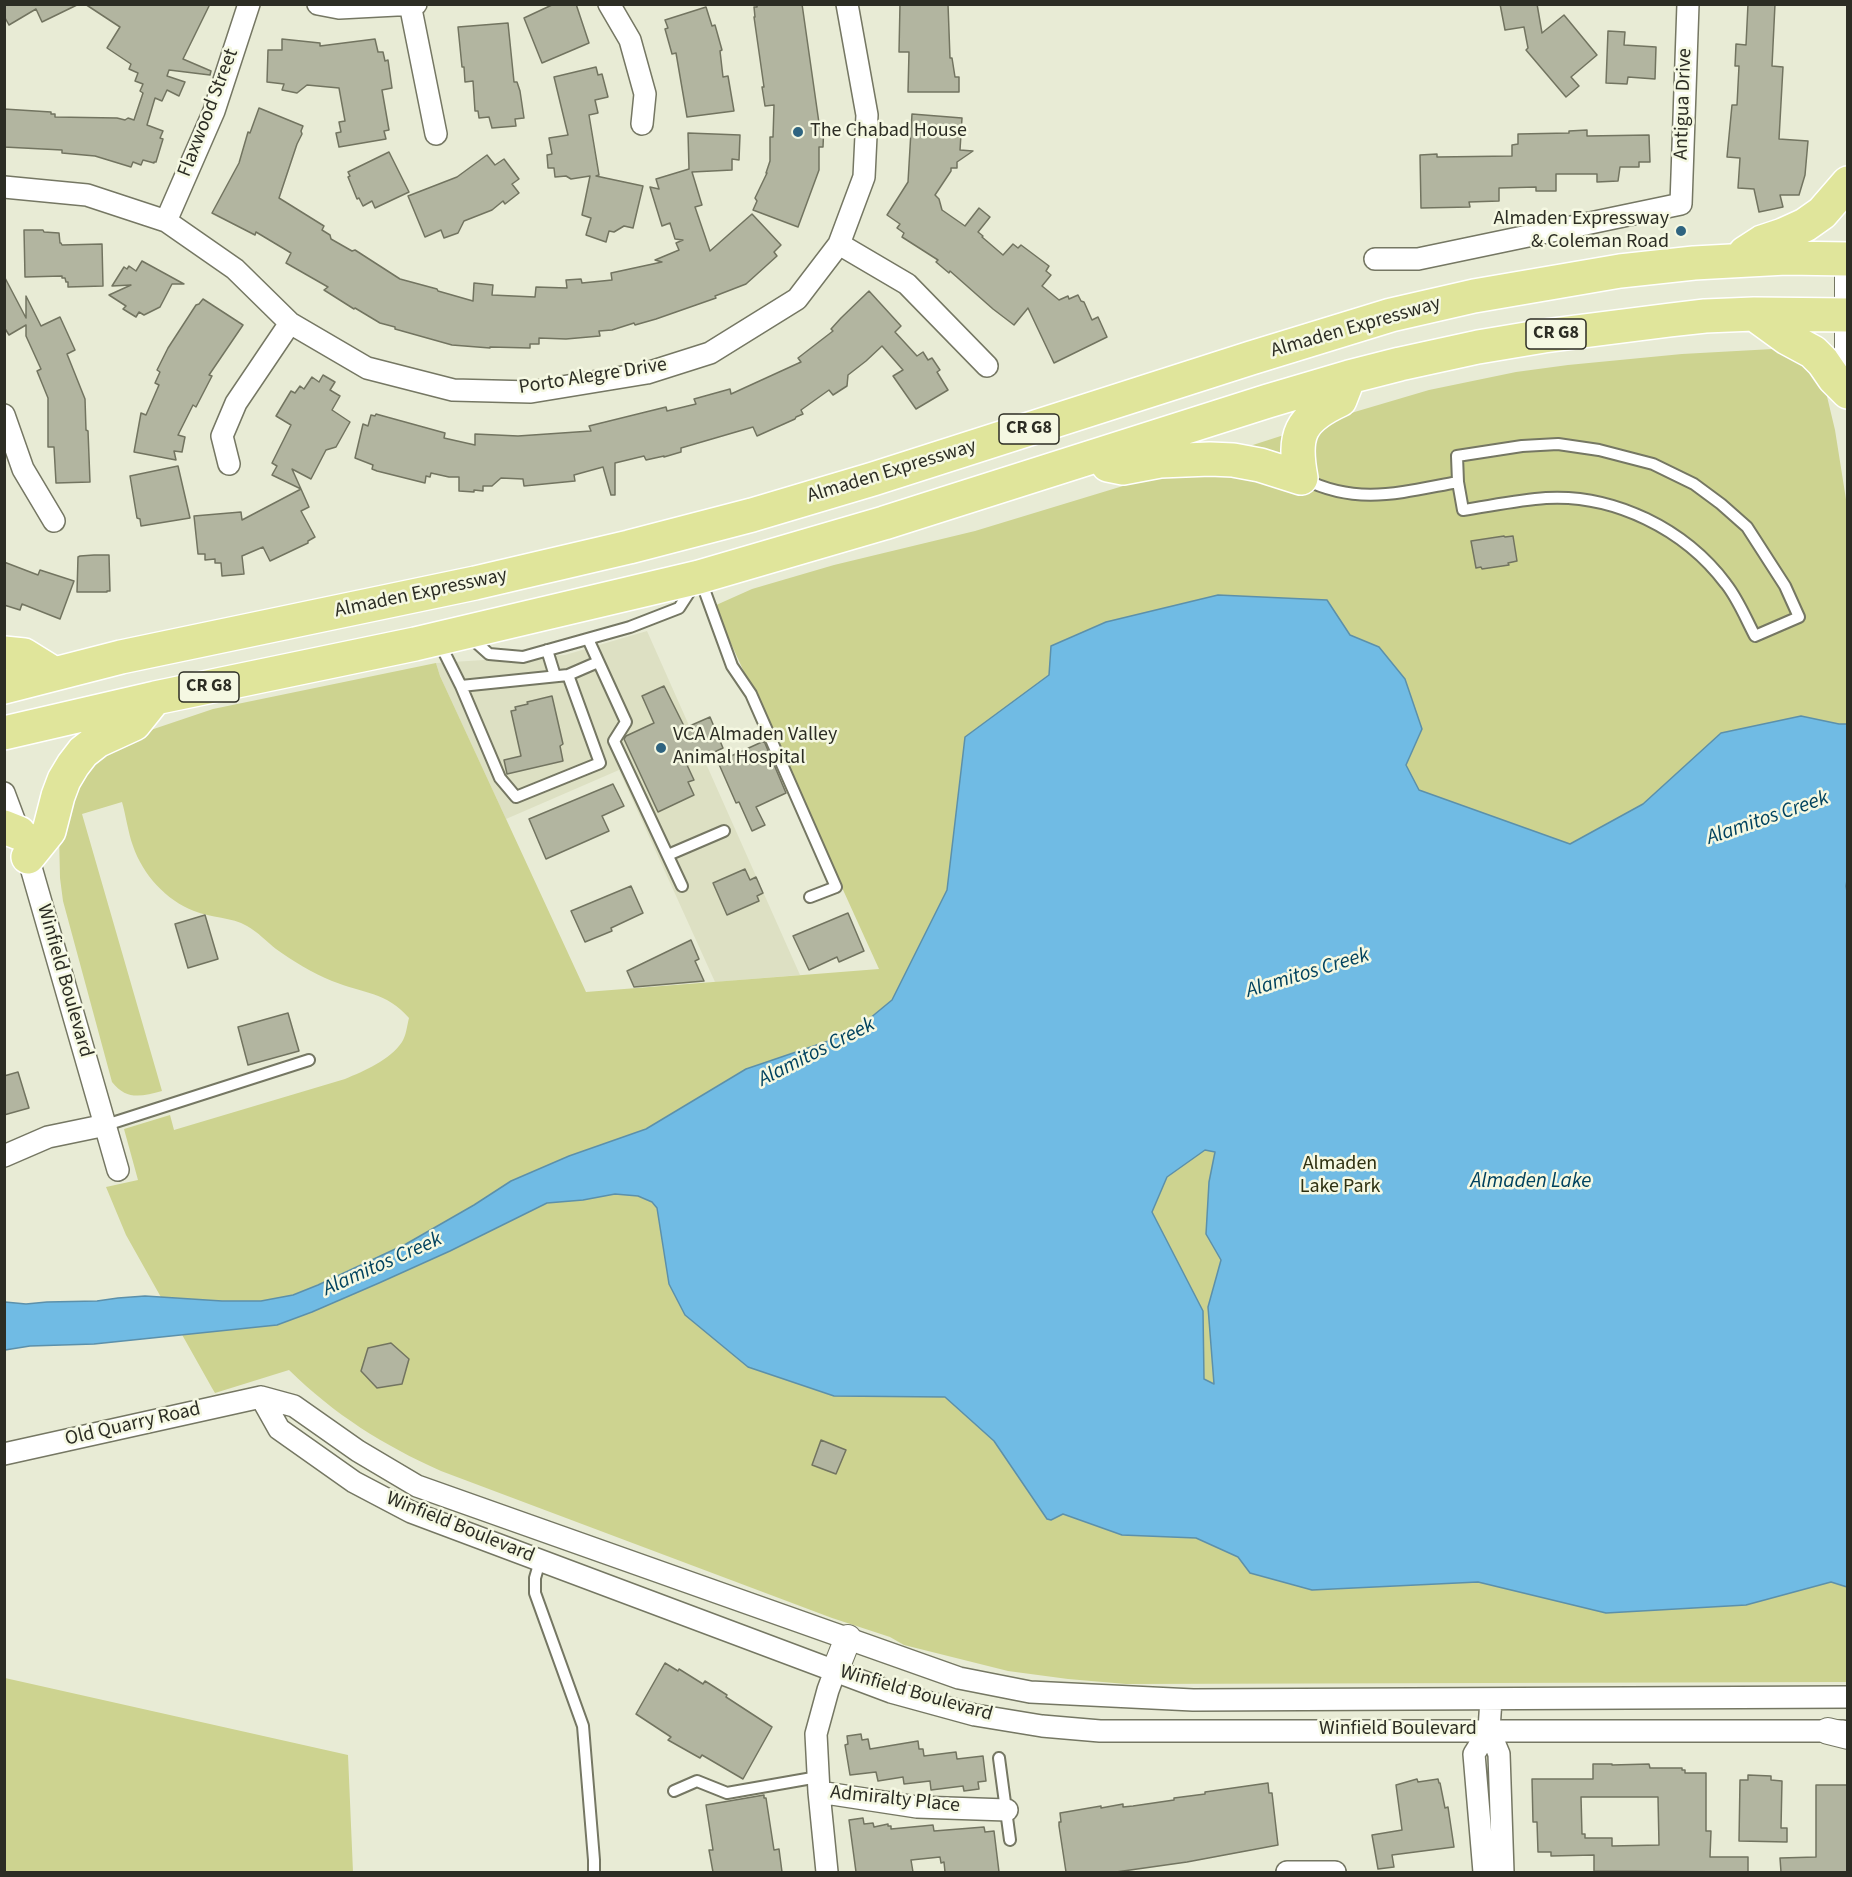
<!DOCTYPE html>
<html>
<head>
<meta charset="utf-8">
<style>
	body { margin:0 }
	#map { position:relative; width:1852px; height:1877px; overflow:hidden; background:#e8ebd5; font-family:"Source Sans 3",sans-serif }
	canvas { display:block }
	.frame { position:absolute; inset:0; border:6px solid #2c2d24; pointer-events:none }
</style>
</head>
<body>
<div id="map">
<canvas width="1852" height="1877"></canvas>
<div class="frame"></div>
</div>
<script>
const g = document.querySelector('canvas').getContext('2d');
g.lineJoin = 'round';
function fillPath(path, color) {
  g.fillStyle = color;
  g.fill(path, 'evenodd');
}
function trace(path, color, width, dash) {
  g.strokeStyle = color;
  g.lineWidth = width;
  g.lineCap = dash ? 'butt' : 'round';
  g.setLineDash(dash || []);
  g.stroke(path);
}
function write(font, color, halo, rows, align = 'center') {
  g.font = font + ' "Source Sans 3",sans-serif';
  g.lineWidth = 5;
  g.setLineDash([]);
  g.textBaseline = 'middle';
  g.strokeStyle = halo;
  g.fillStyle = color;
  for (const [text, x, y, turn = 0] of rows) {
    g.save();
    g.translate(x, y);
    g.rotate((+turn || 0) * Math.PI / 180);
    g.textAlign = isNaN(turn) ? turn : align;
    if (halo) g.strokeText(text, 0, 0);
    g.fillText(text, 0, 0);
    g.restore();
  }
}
const built = new Path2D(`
	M647,631l153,344 -85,7 -96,-212 -113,49 -66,-143 -4,-13 129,-8z`);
const green = new Path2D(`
	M1773,349l18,3 34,36 10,42 13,82 -1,1170 -721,2 -58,-5 -60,-8 -104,-26 -14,-8 -58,-19 -391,-147c-58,-26 -106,-56 -152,-101l-74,23 -3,-5 -86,-153 -20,-48 32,-7 -14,-51 46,-14 4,15 171,-51c19,-8 45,-19 57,-37 4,-6 5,-16 7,-24 -22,-26 -47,-25 -77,-37 -20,-8 -39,-20 -56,-32 -9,-7 -18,-17 -29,-23 -15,-9 -36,-8 -53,-15 -28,-11 -51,-36 -61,-65 -5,-14 -7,-30 -11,-44l-40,12 80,277c-20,5 -35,10 -50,-9l-49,-181 -3,-23 -1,-44 7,-43 52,-50 95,-32 223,-46 4,13 146,316 293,-23 -165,-363 38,-17 82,-24 141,-34 148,-45 68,-16 37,-17 59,-19 37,-13 105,-31 87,-18 52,-7 114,-11z
	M5,1678l343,77 5,117h-348z`);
const water = new Path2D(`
	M1218,595l109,5 23,35 29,12 26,32 17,50 -16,36 13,25 151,54 73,-40 78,-71 80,-17 38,8h8l1,150 -2,12 2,11 -1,690 -16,-5 -85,23 -140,8 -128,-31 -166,8 -62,-17 -12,-16 -42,-19 -74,-3 -59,-21 -12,6 -4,-1 -53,-78 -49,-44 -111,-1 -86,-29 -63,-52 -16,-31 -12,-76 -5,-6 -14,-6 -23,-2 -32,6 -36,3 -97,48 -71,32 -67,29 -35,13 -183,19 -64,2 -25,4v-48l21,2 21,-2 50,-1 21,-3 27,-2 77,5h39l32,-6 25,-10 88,-41 68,-39 37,-24 58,-25 77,-27 100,-60 106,-36 40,-33 55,-110 18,-153 84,-62 2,-29 55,-24zM1205,1150l10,2 -6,30 -3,52 15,26 -13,47 6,77 -10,-5 -1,-68 -51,-99 15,-35z`);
const building = new Path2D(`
	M4,4h75l-37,18 -6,-13 -27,16 -5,-9z
	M85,4h125l-27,55 28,12 -1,4 -41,-5 -2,6 18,6 -6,14 -12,-6 -5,11 -7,-3 -8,27 16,6 -3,7 3,1 -7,23h-2v1l-11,-3 -2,5 -8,-3 -2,5 -36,-11 -33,-3v-3l-58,-3v-38l47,3v2h4v3l62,1 8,2 3,-2 6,2 9,-27 -3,-2 3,-7 -8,-3 3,-8 -9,-4 2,-5 -24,-16 13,-21z
	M554,4h22l13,39 -47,20 -18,-45z
	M757,4h45l17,119h5l-1,24h-4v23l-21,57 -45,-17 4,-9 -2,-3 12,-25h-1l4,-12v-24h3l1,-32 -9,1 -3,-19h2l-10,-70h1l-1,-10h3z
	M900,4h48l2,54h2l3,19h4v15h-51l1,-40h-10z
	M1500,4h37l5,29 22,-18 33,40 -26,22 8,9 -13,11 -40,-47 2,-2 -4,-21 -19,3z
	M1748,4h27l-3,62 11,1 -4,72 29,2 -3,34 -6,20h-19l3,12 -24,5 -5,-23 -16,-1 2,-30 -13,-1 5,-52h5l2,-39h-4l1,-22 10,1z
	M706,7l6,19 3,-1 7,25 -2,1 3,26 5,-1 6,35 -47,6 -11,-64 -4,1 -7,-25 3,-1 -3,-8z
	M508,23l6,59h3l3,9 4,27 -9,1 1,7 -24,2 -3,-11 -10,1 -1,-7h-3l-2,-30 -8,1 -1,-15h-2l-4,-40z
	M1608,31l17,1 -1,13 32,2 -1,32 -27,-2 -1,7 -21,-1z
	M282,39l38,4v3l55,-7 3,13h5l2,9 3,-1 4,28 -10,2 7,40 -5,1 2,8 -47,8 -3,-14 5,-1 -2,-10 6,-1 -6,-33 -32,-3 -10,8 -15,-3 2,-6 -17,-2 1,-32h14z
	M596,67l2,8 4,-1 6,23 -13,3 3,13 -9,2 10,60 -3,1 47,10 -10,42 -9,-2 -10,6 -5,-1 -3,11 -20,-7 5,-17 -9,-3 8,-39 -19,3 -5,-3 -11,1 -1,-9h-6l-1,-13 5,-1 -3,-16 19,-3 -14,-58z
	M259,108l44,18 -2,5 1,3 -5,10 -18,54 45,28 -2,4 8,5 1,4 21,12 3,-1 45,29 37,10 1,2 35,10 1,-18 19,2 -1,10 43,2 1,-10 31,1 -1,-8 15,-1 1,4 30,-3 -1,-7 51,-11 -7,-2 24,-10 -3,-7 7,-3 -8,-1 -5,-16 -8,3 -12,-39 9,2 -3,-10 33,-10 -1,-36 52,2 -1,25 -7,-1v11l-40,2 10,33 -7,2 15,44 42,-37 29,31 -7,7 3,4 -31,28 -31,12 1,2 -60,21 -21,6 -1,-2 -22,7 -13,1 1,5 -34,3 -27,-1v6h-9v4l-40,-1v1l-38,-3 -57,-16v-2l-15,-4 -25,-15 -1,1 -30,-19 4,-3 -42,-24 5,-10 -35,-21 -1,3 -43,-22 27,-50 9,-31 2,1z
	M912,114l50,4 -2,32 13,1 -16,11v6h-6v3l-16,24 4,4 3,11 23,16 14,-18 11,9 -12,15 5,4 -1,1 21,18 10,-11 5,4 3,-3 28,21 -3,5 5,4 -9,11 17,14 9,-4 1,3 9,-4 3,6 3,1 8,18 6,-3 9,20 -53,26 -26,-55 -14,17 -21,-16 -43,-38 -1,2 -13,-11 2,-2 -36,-23 2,-4 -7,-5 3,-4 -13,-9 21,-33z
	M1587,130v6l62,-1 1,27h-11v5h-19l-2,14 -21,1v-8h-41v17h-20v-4l-37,1v13l-30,1 1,5 -49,1 -1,-53 17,-1v3l75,-1v-11l6,-1v-10l51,-1v-2z
	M389,152l20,40 -34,16 -3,-7 -9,5 -4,-8 -2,1 -9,-22 2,-1 -2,-4z
	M487,155l8,10 9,-6 15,20 -7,5 7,9 -14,11 -2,-3 -11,9 -28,11 -6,12 -14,5 -3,-8 -16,7 -17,-41 49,-19z
	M24,230h19l1,2 15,1 1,10h1l1,2 40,-1 1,42 -35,1v-5h-2l-1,-4h-3v-2l-37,1z
	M142,261l42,23h-12l-12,23 -16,8 -5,-3 -3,5 -13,-8 3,-3 -17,-11 22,-10 -19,1 12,-19 3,2 2,-3 7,5z
	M4,276l22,42v-22l15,30 19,-9 15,33 -8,4 18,45 1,31 2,1 2,51 -34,1 -2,-36h-6v-49l-11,-27 4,-2 -15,-33v-11l-17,10 -5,-8z
	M869,291l32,35 -6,6 22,24 6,-4 5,8 4,-2 8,12 -3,2 11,18 -32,19 -23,-33 10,-6 -21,-24 -16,15 -18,14 -1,11 -14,9 -4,-5 -28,20 2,4 -7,3 -1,2 -38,17 -4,-9 -72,21v4l-17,5v-1l-18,4 -2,-4 -29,7v32h-4l-8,-28 -29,8 1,6 -51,5 -1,-7 -22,-1 -9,8h-9v5l-9,-1v2l-15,-1v-14h-10l-18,-4 -1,4 -4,-1 -1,7 -48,-12 -5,-2 1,-4 -18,-7 8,-34 5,2 3,-11 4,1 1,-2 69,19 -1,5 31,7v-11l43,2 73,-5 -2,-5 77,-19 1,4 29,-7 -2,-5 36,-10 1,5 70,-32 -3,-4 35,-27 -2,-2 10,-11z
	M203,299l40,26 -34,50 3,1 -16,31 -3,-2 -15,30 7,2 -3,15 -8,-1 2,9 -42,-8 7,-39 5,2 13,-30 -4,-2 5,-11 -3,-2 11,-22 28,-43 3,-1z
	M323,375l12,7 -5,8 10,6 -8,14 18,12 -14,25 -10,3 -15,29 -19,-10 9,20 -29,-14 5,-9 -5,-3 19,-38 -15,-9 15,-25 4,2 5,-7 4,3 8,-12 7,5z
	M178,466l12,52 -49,8 -1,-7 -3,-1 -7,-42z
	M301,489l8,18 -8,4 14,26 -7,4v2l-38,18 -7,-14 -21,9 2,18 -22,2 -1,-13h-6v-4l-10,1v-6h-7l-4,-38 47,-4 1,8z
	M1504,536l1,1 8,-1 4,25 -9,2 1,2 -27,4 -1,-2 -5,1 -5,-27z
	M94,555h15l1,36h-3v1h-30l1,-35 2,-1z
	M4,562l34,13 2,-5 34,11 -14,38 -38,-15 -2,6 -16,-5z
	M664,686l21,42 25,-11 13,31 -36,17 7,15 -6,2 6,13 -36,17 -34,-73 2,-3 28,-13 -12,-27z
	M552,696l11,48 -3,2 3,15 -56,13 -3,-14 17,-4 -10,-45 5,-1 -1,-3 13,-3 -1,-2z
	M764,741l22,52 -30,14 9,18 -13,6 -13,-29 -3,1 -18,-41z
	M613,784l11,22 -22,10 7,15 -63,28 -17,-40z
	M745,869l5,11 6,-3 7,16 -6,3 2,5 -32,14 -14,-32z
	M631,886l12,27 -32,15 1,3 -27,11 -14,-31z
	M848,913l16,38 -25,11 -2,-5 -28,13 -16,-34z
	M205,915l13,44 -30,9 -13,-44z
	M691,940l8,19 -4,2 9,20 -70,6 -7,-16z
	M288,1013l11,38 -51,14 -10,-38z
	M18,1072l11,36 -25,7v-39z
	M391,1343l18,16 -7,25 -25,4 -16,-17 7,-23z
	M821,1440l25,10 -10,24 -24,-9z
	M665,1663l13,8 1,-2 24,15 2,-3 22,14 -1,2 46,30 -29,52 -41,-24 -2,3 -32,-18 3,-3 -35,-23z
	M861,1734l1,6 6,-1 2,10 48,-8 1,8h4l1,7 32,-4 1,7 26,-3 3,25 -8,1 1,7 -15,2 -1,-5 -32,4 -1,-9 -26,3 -1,-7 -25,4 -2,-9 -26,3 -5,-30 3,-1 -1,-8z
	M1593,1764h19v1l37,-1 1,4h32v2h3v3h21v58h5l-1,26h38v15l-154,-1v-16l-43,1v-4h-13l-1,-30h-4l-1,-43h61zM1581,1797h77l1,48 -47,1v-8h-27v-4h-3z
	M1748,1775l23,1v4l11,1 -1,47h6v14l-48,-1 1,-61h8z
	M1417,1779l1,3 20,-3 1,4h1l5,25 3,-1 6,40 -62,8 2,12 -16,2 -6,-34 30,-5 -6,-45z
	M1268,1783l1,10h3l6,52 -91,17 -71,10h-50l-7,-46v-4h2l-1,-9 41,-7v2l22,-4v3l10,-1 41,-6v-2l31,-4v-2z
	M1816,1785h32v87h-67l-1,-14 36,-1z
	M764,1795v3h2l8,52 5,-1 3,23h-69l-4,-22h4l-7,-45z
	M863,1818l1,6 9,-1 1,4 14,-3v2h3v3l42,-4 1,6 50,-4 1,5 9,-1 5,41h-54l-1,-10 -3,1 -1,-6 -29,3 2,12h-57l-7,-52z`);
const service = new Path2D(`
	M1558,444l41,6 54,14 41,20 27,20 26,23 38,59 14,31 -44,19c-9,-17 -17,-37 -29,-52 -41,-55 -112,-90 -180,-86 -28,2 -56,8 -83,12l-5,-28 -1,-26 65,-10z
	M1304,479c54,27 98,13 154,3
	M701,581l31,85 19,28 85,193 -26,10
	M470,637l19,17 34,3 107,-30 49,-19 15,-23
	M588,639l38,83 -12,19 68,145
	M439,642l22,44 107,-11 30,-13
	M547,650l8,26
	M461,686l39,92 16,19 84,-34 -32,-88
	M668,855l56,-24
	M106,1125l203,-65
	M540,1561l-5,17v15l48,133 11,134v12
	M999,1758l11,82
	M674,1791l23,-10 30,12 91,-16`);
const minor = new Path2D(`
	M318,4l21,4 77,-4
	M410,4l26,130
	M609,4l21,36 15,54 -3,30
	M4,187l83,8 79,26 69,48 55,54 77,45 86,22 78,2 116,-19 63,-20 87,-54 42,-55 25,-67 3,-62 -20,-111
	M166,221l48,-110 35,-107
	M839,244l68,40 80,82
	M1375,259h43l263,-55 7,-200
	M4,415l19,54 31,52
	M229,464l-7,-28 14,-33 54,-80
	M4,793l24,64 90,313
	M4,1156l44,-19 58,-12
	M261,1397l18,32 75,53 57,30 480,180 84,23 67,11 58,5h743
	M4,1454l257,-57 33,9 64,45 59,35 542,192 71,14 163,8 655,-3
	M1489,1730l10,24 4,118
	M819,1792l98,15 90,3
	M827,1872l-8,-80 -3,-58 12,-44 7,-19
	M1287,1872h48
	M1484,1872l-10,-118 15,-24 2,-31`);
const tertiary = new Path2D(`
	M1848,256v100
	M835,1671l13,-33
	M1828,1731l20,5`);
const primary = new Path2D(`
	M1745,253l17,-11 21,-7 22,-10 17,-12 26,-30
	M1754,314l33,24 26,14 10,10 11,16 14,14
	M1108,465l15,3 37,-7 50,-2 23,1 27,5 41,13c-8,-43 -2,-59 39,-78l9,-23
	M4,653l20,2 29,18
	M4,687l117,-30 354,-74 154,-36 123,-32 121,-36 378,-121 140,-43 83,-19 146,-25 74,-8 92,-5 62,1
	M4,733l151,-35 260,-54 284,-67 185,-54 384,-122 81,-24 51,-13 78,-17 66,-11 126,-16 35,-4 49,-2 94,1
	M4,827l15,6
	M28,857l21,-26 9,-35 6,-16 9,-15 10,-13 14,-11 37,-17 20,-25`);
const markers = [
	[798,132,6,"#2f6480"],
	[1681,231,6,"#2f6480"],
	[661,748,6,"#2f6480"]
];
const shields = [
	[1556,334,60],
	[1029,429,60],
	[209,687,60]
];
const shieldNames = [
	["CR G8",1556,334],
	["CR G8",1029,429],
	["CR G8",209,687]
];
const streetNames = [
	["Antigua Drive",1684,104,-88],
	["Flaxwood Street",209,113,-69],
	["Almaden Expressway",1356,328,-16],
	["Porto Alegre Drive",593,377,-9],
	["Almaden Expressway",892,472,-17],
	["Almaden Expressway",421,594,-12],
	["Winfield Boulevard",64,981,74],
	["Old Quarry Road",133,1425,-13],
	["Winfield Boulevard",460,1528,22],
	["Winfield Boulevard",916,1694,16],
	["Winfield Boulevard",1398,1730],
	["Admiralty Place",895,1800,6]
];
const poiNames = [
	["The Chabad House",810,132],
	["Almaden Expressway",1669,220,"right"],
	["& Coleman Road",1669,243,"right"],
	["VCA Almaden Valley",673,736],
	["Animal Hospital",673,759]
];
const parkNames = [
	["Almaden",1340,1165],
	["Lake Park",1340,1188]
];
const waterNames = [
	["Alamitos Creek",1768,819,-19],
	["Alamitos Creek",1308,974,-17],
	["Alamitos Creek",817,1053,-27],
	["Almaden Lake",1531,1182],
	["Alamitos Creek",383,1265,-24]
];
fillPath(built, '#dde0c3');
fillPath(green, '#cdd390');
fillPath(water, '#70bbe4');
trace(water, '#5c90aa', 1.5);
fillPath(building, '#b2b5a0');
trace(building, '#727460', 1.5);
trace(service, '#757763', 14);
trace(minor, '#757763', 24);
trace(tertiary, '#757763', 28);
trace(primary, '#fff', 36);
trace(service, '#fff', 10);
trace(minor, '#fff', 21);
trace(tertiary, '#fff', 26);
trace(primary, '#e0e59b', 33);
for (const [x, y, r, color] of markers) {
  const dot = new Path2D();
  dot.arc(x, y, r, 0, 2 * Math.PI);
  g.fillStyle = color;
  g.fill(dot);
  trace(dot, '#f5f8e2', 2);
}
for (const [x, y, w] of shields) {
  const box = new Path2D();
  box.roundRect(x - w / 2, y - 15, w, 30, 4.5);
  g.fillStyle = '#f5f8e2';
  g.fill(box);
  trace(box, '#2c2d24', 1.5);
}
write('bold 18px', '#2c2d24', null, shieldNames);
write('20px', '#2c2d24', '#f5f8e2', streetNames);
write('20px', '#2c2d24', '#f5f8e2', poiNames, 'left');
write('20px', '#2e3010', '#f5f8e2', parkNames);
write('italic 21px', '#00425e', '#f5f8e2', waterNames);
</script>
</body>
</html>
